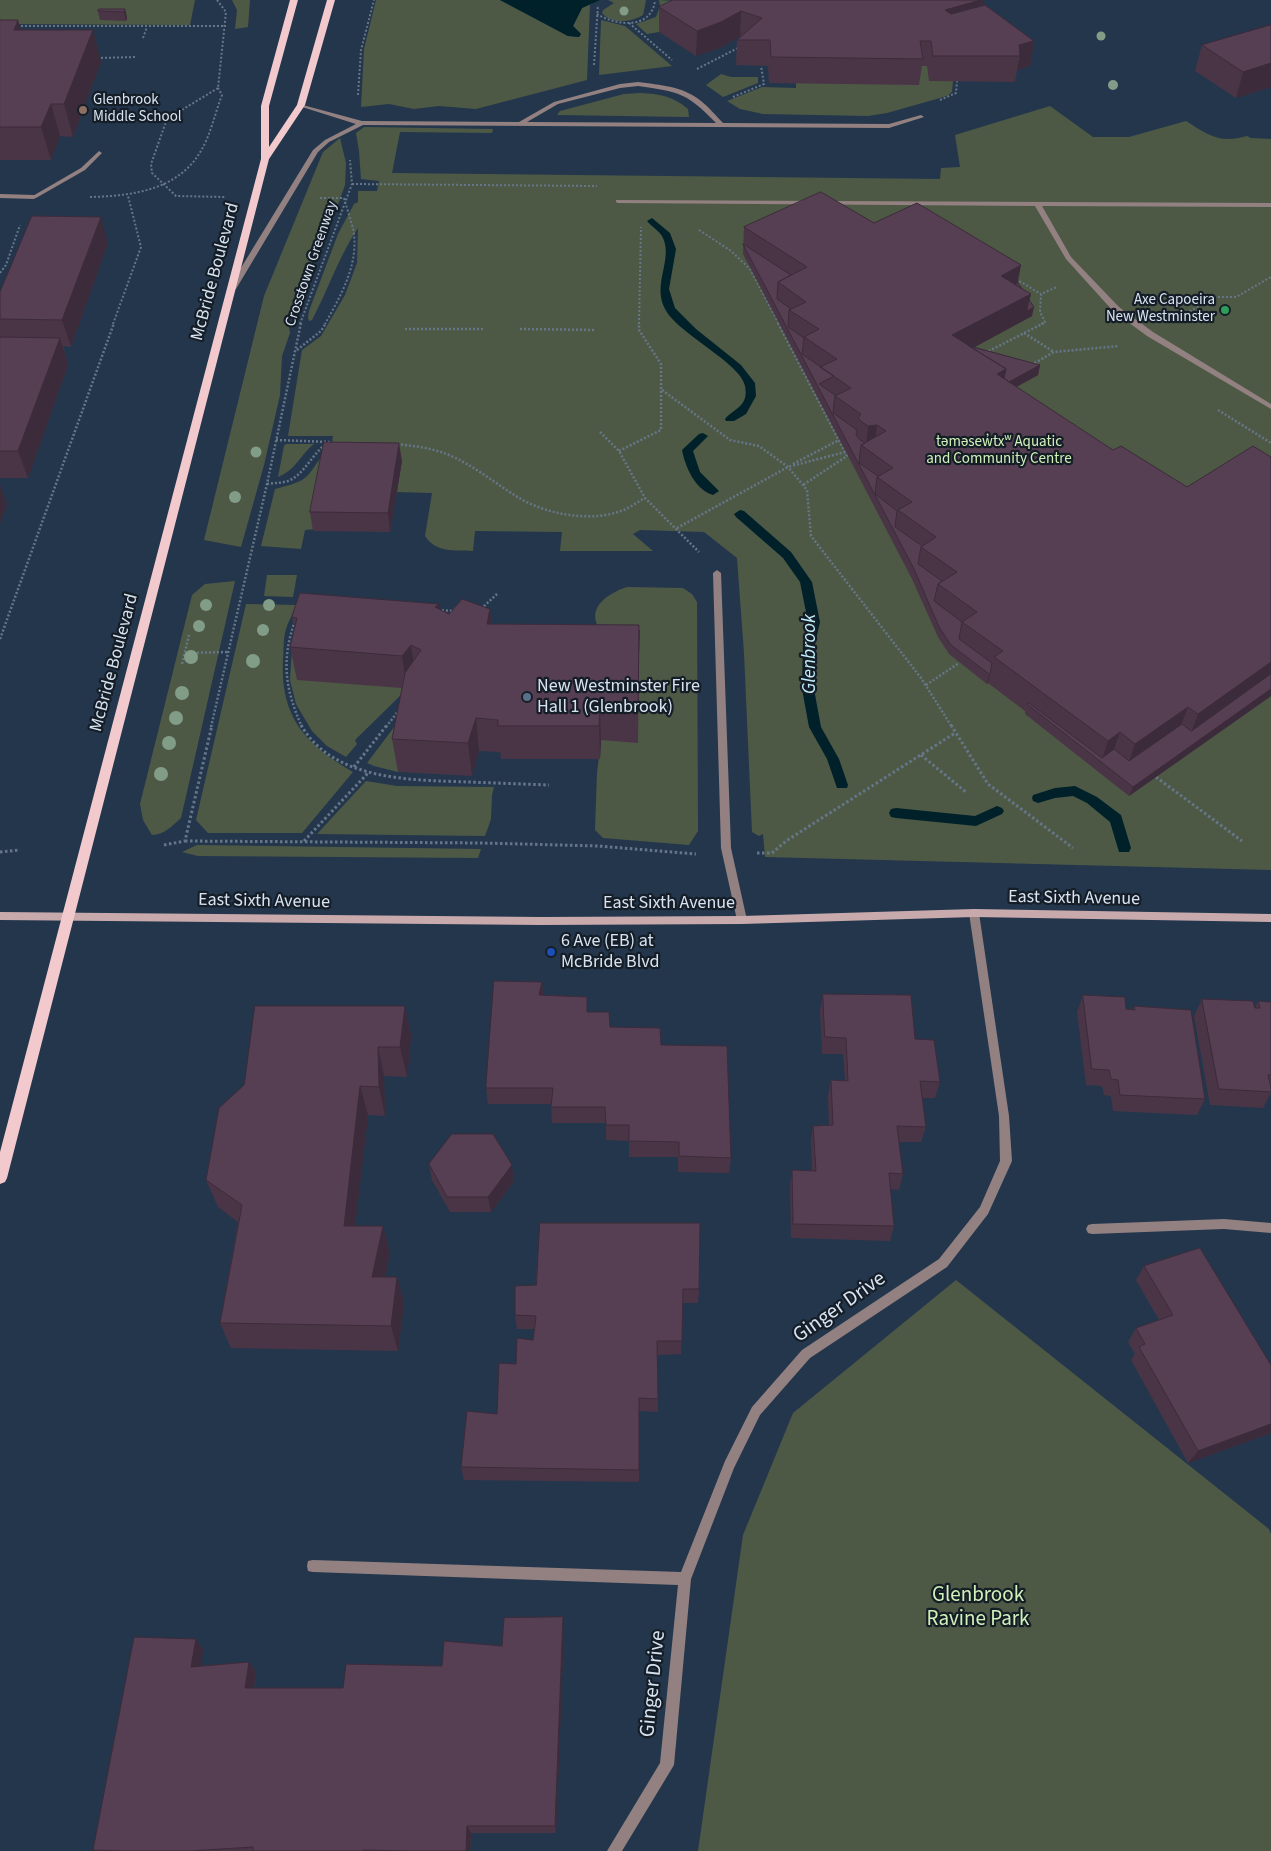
<!DOCTYPE html>
<html>
<head>
<meta charset="utf-8">
<style>
	body { margin:0 }
	canvas { display:block; background:#23364c }
</style>
</head>
<body>
<canvas width="1271" height="1851"></canvas>
<script>
const g = document.querySelector('canvas').getContext('2d');
g.lineJoin = 'round';
function fillPath(path, color) {
  g.fillStyle = color;
  g.fill(path, 'evenodd');
}
function trace(path, color, width, dash) {
  g.strokeStyle = color;
  g.lineWidth = width;
  g.lineCap = dash ? 'butt' : 'round';
  g.setLineDash(dash || []);
  g.stroke(path);
}
function write(font, color, halo, rows, align = 'center') {
  g.font = font + ' "Source Sans 3",sans-serif';
  g.lineWidth = 4.5;
  g.setLineDash([]);
  g.textBaseline = 'middle';
  g.strokeStyle = halo;
  g.fillStyle = color;
  for (const [text, x, y, turn = 0] of rows) {
    g.save();
    g.translate(x, y);
    g.rotate((+turn || 0) * Math.PI / 180);
    g.textAlign = isNaN(turn) ? turn : align;
    if (halo) g.strokeText(text, 0, 0);
    g.fillText(text, 0, 0);
    g.restore();
  }
}
const green = new Path2D(`
	M0,0h195l-5,25 -190,-1z
	M232,0h18l-2,27 -13,2 2,-19z
	M376,0h124l68,36 11,1 2,-3 -8,-8 9,-18 8,-4 -3,76 -111,29 -37,-3 -25,3 -25,-5 -28,3 3,-58z
	M608,0h38l-3,15c-12,7 -31,10 -41,-2l1,-3 11,-7z
	M659,0l15,1 -15,31 -12,2 -11,-10 20,-7 4,-11z
	M601,20l24,6 47,40 -73,9z
	M916,66h11l26,15 -1,11 -5,4 -60,17 -19,3 -105,-2 -23,-5 -13,-8 35,-14 34,1v-5z
	M721,74l10,3h27v6l-35,14 -17,-12z
	M640,93c19,1 33,3 48,16l1,8 -132,-2 3,-4 64,-17z
	M1050,106l43,31h36l57,-16c22,14 34,23 61,15l4,2 20,1v731l-506,-13 -2,-23 -4,2 -7,-4 -8,-179 -7,-95 -33,-26 -64,-2 -7,4 20,17h-93l2,-19 -87,-1 -2,20c-19,-1 -37,2 -48,-15l7,-43 -35,-1 4,-31 -86,68 -10,1 -4,19 -40,-3 14,-57c10,-3 23,-5 31,-12 10,-9 12,-21 25,-27l2,-14h-45l14,-86 19,-14 24,-41 12,-32 1,-35c-19,28 -30,62 -46,92l-3,1 -1,-3 1,-7 29,-77 16,-30 4,-2v-11h19l2,-10 -18,-2 -2,-28 -3,-18 8,-6 129,2 -1,4 -92,-1 -8,41 548,6 1,-11 19,-1 -5,-32z
	M340,138l6,25 -1,22 -9,25 -18,33 -19,64 -11,13 2,13 -8,23 -2,39 -16,70 -23,82 -37,-7 60,-244 59,-144z
	M286,444h28c-14,11 -18,26 -36,33l6,-31z
	M267,575h30l-4,22 -29,-1z
	M235,581l-54,237c-9,8 -17,17 -29,17l-9,-15 -3,-16 52,-209 13,-11z
	M627,587l56,1 9,6 5,8 1,229 -9,14 -86,-7 -8,-8 2,-57 4,-33 38,-81 1,-29 -41,-2c-13,-21 10,-35 28,-41z
	M246,604l51,1c-4,9 -10,18 -12,28 -2,8 -1,18 -2,27 -3,57 22,84 70,112l-51,61h-94l-12,-13z
	M304,605l103,84 -52,51 2,4 -11,13 -19,-11 -15,-15 -16,-27 -6,-24 3,-47z
	M410,706l-12,66 -24,-6 -7,-3z
	M366,781l31,5 97,1 -2,8 -1,24 -6,17 -168,-2z
	M197,845l284,4 -3,9 -280,-2 -16,-4z
	M956,1280l313,249 2,5v317h-573l45,-316 50,-122z`);
const water = new Path2D(`
	M500,0h100l-18,8 -9,18 8,8 -2,3 -11,-1z`);
const stream = new Path2D(`
	M652,218l18,15 6,16 -7,40 6,19 21,21 45,36 14,18 1,13 -10,18 -12,7h-8l-1,-2c9,-11 24,-12 20,-33 -4,-23 -67,-52 -80,-77 -13,-25 8,-49 -2,-71 -3,-7 -11,-11 -16,-17z
	M703,433l5,3 -15,15 7,21 19,19 -6,4c-18,-5 -28,-29 -31,-45l17,-16z
	M740,510l4,1 47,41 21,30 8,40 -5,22 -1,45 7,38 18,32 9,26 -1,3h-10l-10,-29 -18,-32 -7,-38 1,-45 5,-22 -8,-40 -17,-24 -47,-41 -2,-3z
	M1075,786l22,11 24,18 10,33 -2,4h-10l-9,-30 -23,-19 -14,-7 -18,2 -17,5 -5,-2 -1,-3 1,-3 22,-7z
	M997,806l5,2 2,3 -2,3 -26,12 -80,-8 -5,-1 -2,-4 2,-4 5,-1 79,8z`);
const pathFar2 = new Path2D(`
	M217,0l9,12 -8,76
	M597,14c19,12 55,16 58,-14
	M629,23l43,37
	M17,26h209
	M143,38l4,-11
	M97,58l39,-1
	M594,65l4,-60
	M697,69l41,-21
	M218,88l-51,31 -16,45 1,9 24,23 50,1
	M358,95l3,-45 13,-50
	M733,97l31,-13 -3,-18
	M940,100l16,-7 1,-12
	M352,184l245,2
	M90,197c42,-1 90,-7 112,-48 9,-16 13,-36 20,-54l-4,-7
	M320,198h24c3,10 6,20 9,30 7,35 -12,67 -28,96
	M699,230l32,21 19,18 29,55
	M0,273l6,-8 14,-40
	M1016,279l25,15
	M1179,317l37,-20h20l35,-20
	M113,324l28,-77 -13,-51
	M300,324l52,-140 -2,-24
	M639,324l2,-97
	M1041,324l4,-2 -5,-10 1,-18 16,-7`);
const pathFar1 = new Path2D(`
	M778,323l69,133 -44,29
	M405,329h80
	M520,329l76,1
	M1024,333l30,19
	M297,350l24,-19 5,-8
	M985,353l59,-30
	M1031,365l23,-13 65,-6
	M662,390l68,50 29,6 29,21 19,23 4,46 110,142 31,49
	M1218,410l53,33
	M600,432l19,19 26,47 54,54
	M276,440l54,2
	M397,444c18,2 35,4 52,11 26,11 48,30 72,44 28,16 70,23 100,12 9,-3 16,-9 24,-13
	M619,451l42,-21v-66l-22,-34v-7
	M793,464l46,-24
	M267,484c7,-1 14,-1 21,-3 16,-6 24,-27 38,-37
	M677,528l111,-61 57,-15
	M481,609l16,-15
	M438,610l16,1
	M295,621c-14,39 -10,68 7,106
	M0,639l114,-316
	M185,653l43,-1
	M182,664l7,-29
	M926,685l33,-22
	M211,727l56,-243 34,-161
	M386,727l14,-18`);
const path = new Path2D(`
	M301,725c32,56 111,55 167,57 27,1 54,2 81,3
	M951,725l37,59 85,64
	M921,755l46,38
	M354,767l33,-42
	M1156,777l86,64
	M185,841l297,2 116,3 98,8
	M304,841l64,-68
	M164,845l21,-4 27,-116
	M0,852l20,-2
	M757,853h15l14,-12 169,-108`);
const lane = new Path2D(`
	M638,82c22,3 45,4 63,19 8,6 15,15 22,22l166,1 32,-9 3,2 -35,11 -526,-3 -34,17 -11,10 -82,137 -4,2 -4,-2 85,-139 12,-10 31,-16 -57,-18v-2l63,17 157,1 35,-20 66,-18zM638,86c41,6 48,6 78,37l-189,-1 31,-18 62,-16z
	M99,151l3,2 -17,17 -49,28 -5,-1 50,-29z
	M616,200l655,3v4l-229,-1 29,51 48,50 34,25 118,72v5l-124,-73 -34,-25 -47,-52 -31,-53 -417,-3 -2,-1z
	M717,570l4,3 10,275 16,72 -1,3h-8l-1,-3 -16,-72 -8,-275z
	M1224,1219l47,4v10l-47,-4 -132,5 -4,-1 -2,-4 2,-4 4,-1z`);
const street = new Path2D(`
	M0,194l34,1 3,2 -3,2 -34,-1z
	M974,909l4,1 1,3 30,203 3,45 -24,53 -41,53 -137,91 -50,57 -26,53 -43,111 -17,186 -52,86h-15l53,-88 18,-178 -365,-13 -5,-1 -1,-5 1,-5 5,-1 368,12 44,-111 27,-54 50,-57 137,-91 41,-52 20,-46 -1,-45 -30,-203 1,-3z`);
const secondary = new Path2D(`
	M974,909l297,5v8l-297,-5 -232,7 -201,1 -541,-5v-8l541,5 201,-1z`);
const primary = new Path2D(`
	M290,0h8l-29,106v41l28,-42 30,-105h8l-30,105 -36,54 -262,1019 -2,4 -5,2v-32l261,-993v-53z`);
const trees = [
	[624,11,4.5],
	[1101,36,4.5],
	[1113,85,5],
	[256,452,5.5],
	[235,497,6],
	[206,605,6],
	[269,605,6],
	[199,626,6],
	[263,630,6],
	[191,657,7],
	[253,661,7],
	[182,693,7],
	[176,718,7],
	[169,743,7],
	[161,774,7]
];
const wall = new Path2D(`
	M983,6l51,35 -4,25 -13,4 -2,12 -86,-1 -2,-15h-5l-3,19 -150,-2 -1,-17 -32,-1 1,-25 4,-4h-1l-20,12 -24,8 -37,-24v-25z
	M125,9l2,9 -1,3 -26,-1 -2,-9z
	M0,20h18l3,10h72l8,32 -28,75 -13,-1 -9,24h-51z
	M1271,25v62l-35,11 -41,-27 7,-26z
	M874,223l144,60 11,17 3,16 -57,31 65,18 -2,10 -22,12 255,309 -142,100 -104,-82v-3l-37,-28 -1,1 -38,-30 -11,-17 -26,-58 -169,-325 1,-27z
	M108,243l-37,104 -8,-1 5,19 -40,113h-28v-186z
	M402,461l-12,71 -77,-1 -3,-19z
	M439,604v6l10,4 41,-5 2,15 147,35 -1,84 -37,-3 -1,19h-99l-1,-7 -21,-1 -7,25 -74,-4 -6,-33 10,-51 -105,-8 -7,-33 5,-19 -3,-11z
	M542,982l1,13 44,2v15l23,15 51,18 70,113 -2,15 -51,-1v-15h-49v-16l-23,-1v-17h-54l-1,-19h-63l-2,-16z
	M823,994l92,45 25,43 -5,16h-13l4,29 -5,15h-22l4,32 -4,16 -9,-1 4,37 -4,15 -99,-3 -1,-52 2,-16 20,1 -1,-30 2,-15 16,-1 -1,-29 3,-16 14,1 -2,-27h-21l-2,-44z
	M1083,995l43,14h7l1,-3 71,93 -8,16 -84,-4 -2,-15 -7,-1 -2,-9 -16,-1 -9,-73z
	M1202,999l53,9 3,-7 13,1v91l-8,15 -53,-3 -16,-89z
	M405,1006l6,30 -4,41 -23,-1 1,40 -17,-1 -13,111h28l7,27 -5,24h12l7,26 -6,48 -167,-3 -11,-25 18,-101 -20,-15 -12,-27z
	M429,1164l85,17 -23,31h-41l-18,-32z
	M1144,1266l127,99v68l-83,30 -57,-103 4,-6 -7,-12 8,-14 23,-8 -23,-40z
	M515,1286l184,3 -1,14h-16l-1,51 -23,1v57l-19,-1v71l-175,-2 -3,-13 36,-53 19,-50 17,-24 1,-11h-17l-2,-14z
	M563,1617l1,11 -8,205h-85l-1,18h-375l-2,-1 110,-201 -3,17 49,-4 7,10 -2,16h89l99,-22 60,-20z`);
const shadedWall = new Path2D(`
	M981,0h3l-4,25 -38,10 3,-25z
	M125,9l2,9 -1,3 -2,-9z
	M741,11l-1,25 -20,12 -24,8 1,-25z
	M18,20l9,32 -13,-22z
	M93,30l8,32 -28,75 -9,-33z
	M1034,41l-4,25 -13,4 3,-14 -1,-11z
	M1271,63v24l-35,11 7,-26z
	M51,104l9,32 -9,24 -10,-33z
	M101,217l7,26 -37,104 -9,-27z
	M1021,265l-5,27 -15,-16z
	M1031,294l-4,17 7,-4 -2,9 -76,41 -4,-22z
	M60,338l8,27 -40,113 -10,-27z
	M1040,365l-2,10 -38,21 -3,-22 9,-5z
	M877,425l-3,27 -8,-4 2,-22z
	M399,443l3,18 -12,71 -2,-19z
	M0,485l7,19 -7,20z
	M439,604l4,34 -8,-31z
	M490,609l3,34 -6,-19z
	M411,645l5,34 -9,10 -5,-33z
	M1271,662v19l-83,60 10,-27z
	M989,674h1l-2,9 -1,1z
	M1271,689v7l-142,100 4,-9z
	M1188,707l-10,26 -52,37 9,-26z
	M600,708l1,32 -1,19 -1,-33z
	M476,718l3,33 -7,25 -4,-33z
	M1120,732l-9,26 -10,4 7,-21z
	M542,982l1,17 -4,-4z
	M405,1006l6,30 -4,41 -7,-30z
	M378,1047l6,29 1,40 -6,-29z
	M360,1086l8,29 -16,138 -8,-27z
	M512,1165l2,16 -23,31 -3,-15z
	M383,1226l7,27 -10,50 -8,-26z
	M397,1277l7,26 -6,48 -7,-25z
	M1271,1424v9l-83,30 10,-12z
	M563,1617l1,11 -8,205 -1,-7z
	M196,1639l7,10 -4,28 -8,-10z
	M249,1662l7,10 -4,25 -7,-9z
	M467,1826l4,7 -1,18h-4z`);
const building = new Path2D(`
	M673,0h308l-36,10 6,4 34,-9 49,36 -15,4 1,11h-87l-2,-15h-11l3,18 -152,-2 -1,-17h-33l25,-22 -21,-7 -20,11 -24,9 -38,-24z
	M99,9h26l-1,3 -26,-1z
	M0,20h18l-4,10h79l-29,74h-13l-10,23h-41z
	M1271,25v38l-28,9 -41,-27z
	M821,192l53,31 43,-20 104,62 -20,11 30,18 -79,41 54,34 -9,5 116,76 8,-4 66,41 66,-41 18,11v205l-73,52 -10,-7 -53,37 -15,-12 -12,9 -114,-84 9,-6 -41,-29 15,-10 -39,-28 19,-12 -36,-25 15,-10 -38,-27 14,-8 -35,-25 16,-9 -32,-23 25,-14 -9,-6 -9,1 -6,-4 -4,-4 3,-4 -26,-18 16,-8 -31,-21 17,-8 -33,-22 15,-8 -30,-19 17,-8 -28,-20 29,-15 -63,-40z
	M32,216l69,1 -39,103 -62,-1v-27z
	M743,244l48,31 -13,7 -1,17 14,10 -2,1 -1,17 16,11 -2,16 32,22 -15,8 16,11 -2,18 24,17 -1,5 4,5 5,3 -4,2 -2,18 19,13 -1,1 -2,17 22,17 -2,16 27,19 -1,1 -3,17 24,17 -4,3 -4,17 28,21 -3,17 33,24 -2,11h-1l-38,-29 -12,-18 -25,-58z
	M1018,283l4,6 -7,-5z
	M1029,300l5,7 -7,4z
	M0,337l60,1 -42,113h-18z
	M969,346l71,19 -31,17 -5,-4 2,-9z
	M324,442l75,1 -11,70 -78,-1z
	M300,593l139,11 -4,3 14,7 13,-15 28,10 -3,15 152,1 -1,85 -38,-2 -1,18h-101v-6l-22,-2 -8,25 -76,-4 13,-66 16,-23 -10,-5 -9,11 -112,-9 7,-29 -5,-1z
	M1271,674v15l-138,98 -106,-83 2,-1 73,55 12,-9 15,12 53,-37 9,7z
	M494,981l48,1 -3,13 48,2v15h22l1,15 50,1 1,17 66,1 4,112 -52,-2v-14l-50,-1v-16h-23l-1,-18h-54l2,-19h-67z
	M823,994l88,1 4,44 19,1 6,42 -20,-1 6,46 -29,-1 6,48 -14,-1 5,53 -101,-2 -1,-54 24,1 -3,-45 20,-1 -2,-45 17,1 -2,-43 -21,-1z
	M1083,995l42,2 1,12 9,1 -1,-4 57,4 14,89 -85,-4 -2,-15 -7,-1 -2,-9 -17,-1z
	M1202,999l51,2 2,7h5l-2,-7 13,1v73h-3l3,13v4l-52,-3z
	M255,1006h150l-5,41h-22l1,40 -19,-1 -16,140h39l-11,51h25l-6,49 -171,-3 22,-118 -36,-25 13,-72 25,-23z
	M452,1134h41l19,31 -24,32h-41l-18,-33z
	M540,1223h160l-1,66h-16l-1,52h-25l1,58 -19,-1v72l-178,-3 6,-56 30,3 2,-51 17,1 1,-26 16,2 3,-24 -21,-1v-29l21,-1z
	M1200,1248l71,117v59l-73,27 -59,-104 6,-3 -9,-16 37,-13 -29,-49z
	M563,1617l-8,209h-88l-1,25h-54l-49,-1v1h-110v-4l-63,4h-67l-30,-1 41,-213 62,2 -5,28 58,-5 -4,26h98l3,-24 96,2 2,-25 58,5 2,-28z`);
const markers = [
	[83,110,5,"#8d6e63"],
	[1225,310,5,"#2e9e5b"],
	[527,697,5,"#5c6f8a"],
	[551,952,5,"#1a4fb4"]
];
const farPoinames = [
	["Glenbrook",93,101],
	["Middle School",93,118],
	["Axe Capoeira",1215,301,"right"],
	["New Westminster",1215,318,"right"]
];
const farStreetnames = [
	["Crosstown Greenway",312,264,-71]
];
const farParknames = [
	["təməsew̓txʷ Aquatic",999,443],
	["and Community Centre",999,460]
];
const streetNames = [
	["McBride Boulevard",216,272,-75],
	["McBride Boulevard",115,663,-75],
	["East Sixth Avenue",1074,899,1],
	["East Sixth Avenue",264,902,1],
	["East Sixth Avenue",669,904]
];
const poiNames = [
	["New Westminster Fire",537,687],
	["Hall 1 (Glenbrook)",537,708],
	["6 Ave (EB) at",561,942],
	["McBride Blvd",561,963]
];
const waterNames = [
	["Glenbrook",811,654,-90]
];
const nearStreetnames = [
	["Ginger Drive",840,1308,-35],
	["Ginger Drive",654,1684,-84]
];
const nearParknames = [
	["Glenbrook",978,1596],
	["Ravine Park",978,1620]
];
fillPath(green, '#4d5945');
fillPath(water, '#00212a');
fillPath(stream, '#00212a');
trace(pathFar2, '#667689', 2, [2, 2]);
trace(pathFar1, '#667689', 2.5, [2, 2]);
trace(path, '#667689', 3, [2.5, 2.5]);
fillPath(lane, '#938081');
fillPath(street, '#938081');
fillPath(secondary, '#c9aaac');
fillPath(primary, '#f2cace');
g.fillStyle = '#829d87';
for (const [x, y, r] of trees) {
  g.beginPath();
  g.arc(x, y, r, 0, 2 * Math.PI);
  g.fill();
}
fillPath(wall, '#4a3547');
fillPath(shadedWall, '#3c2b3a');
fillPath(building, '#563e53');
trace(building, '#3c2b3a', 1);
for (const [x, y, r, color] of markers) {
  const dot = new Path2D();
  dot.arc(x, y, r, 0, 2 * Math.PI);
  g.fillStyle = color;
  g.fill(dot);
  trace(dot, '#151d27', 2);
}
write('15px', '#d7e3f1', '#151d27', farPoinames, 'left');
write('15px', '#d7e3f1', '#151d27', farStreetnames);
write('15px', '#d0f1b8', '#151d27', farParknames);
write('18px', '#d7e3f1', '#151d27', streetNames);
write('18px', '#d7e3f1', '#151d27', poiNames, 'left');
write('italic 19px', '#c0edfa', '#151d27', waterNames);
write('21px', '#d7e3f1', '#151d27', nearStreetnames);
write('21px', '#d0f1b8', '#151d27', nearParknames);
</script>
</body>
</html>
